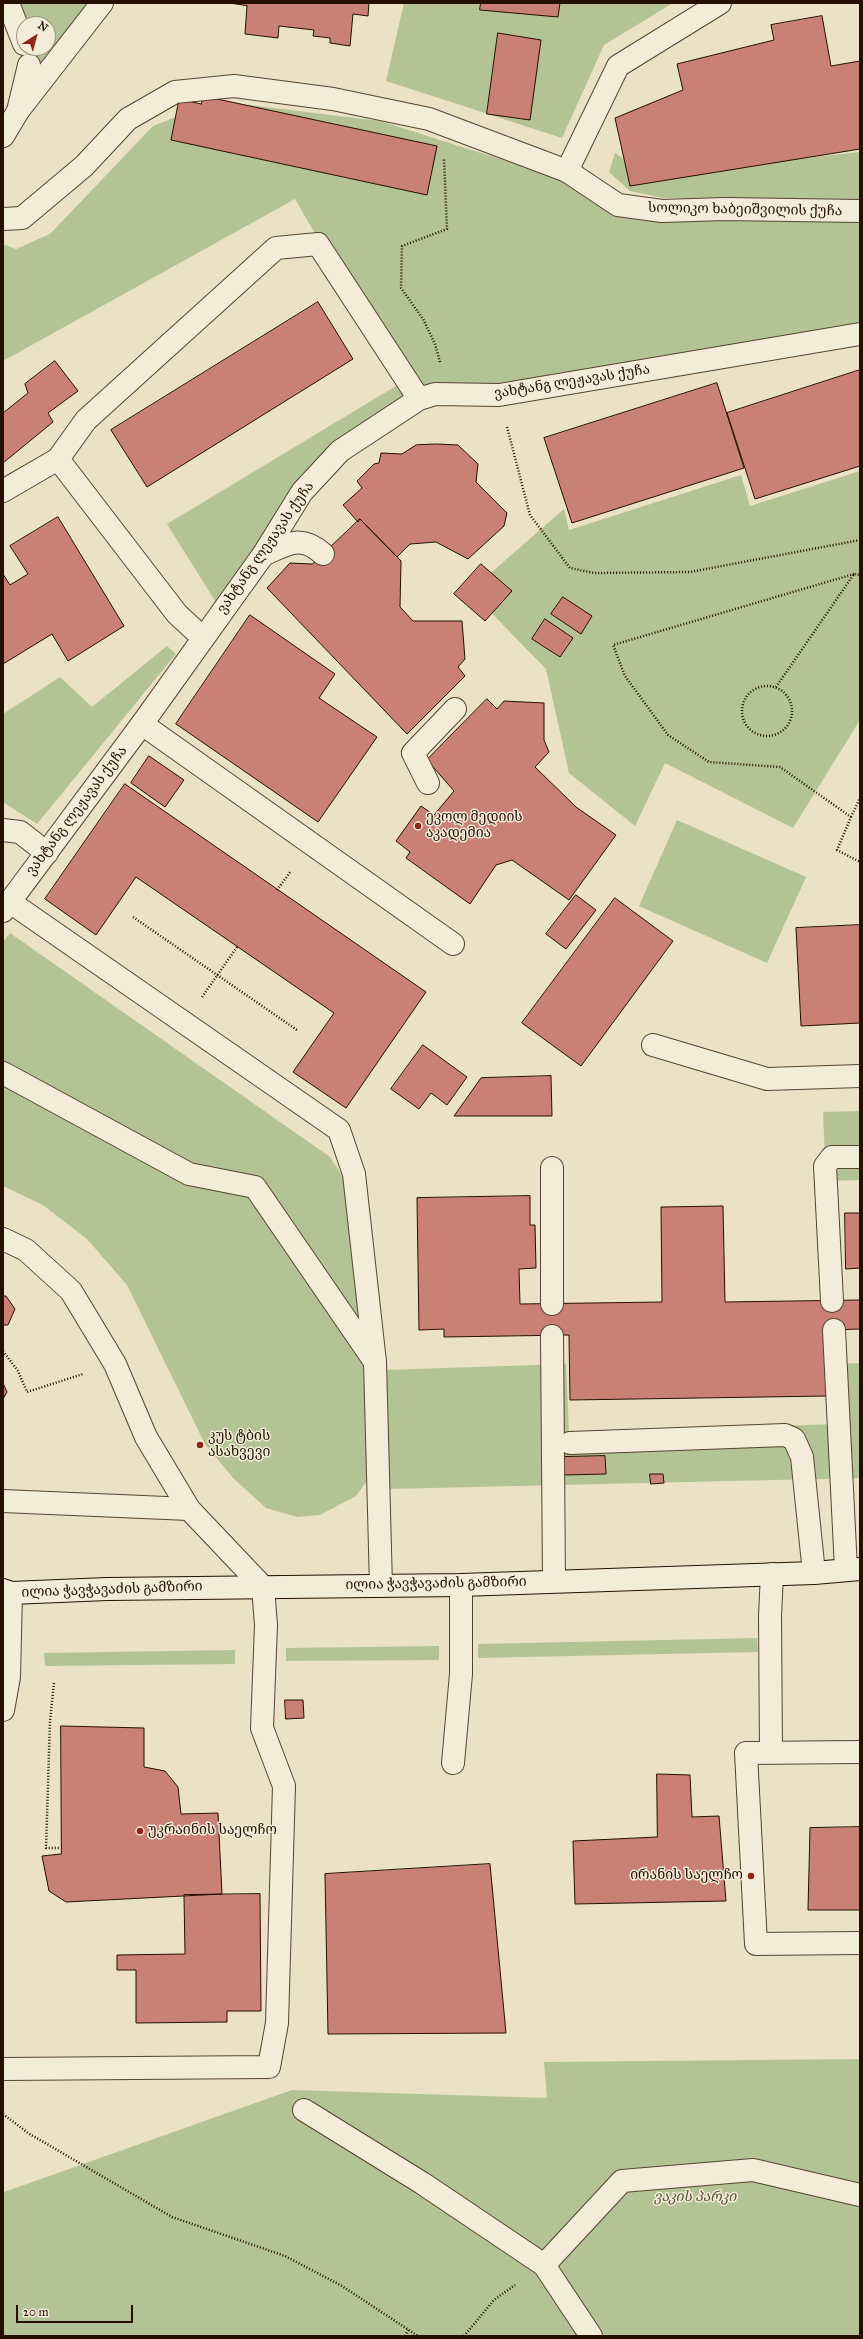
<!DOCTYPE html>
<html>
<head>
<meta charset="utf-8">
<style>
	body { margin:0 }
	#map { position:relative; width:863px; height:2339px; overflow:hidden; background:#ebe1c4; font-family:"IM FELL Great Primer",serif }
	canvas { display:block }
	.frame { position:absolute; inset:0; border:4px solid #250f01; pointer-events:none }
	.north { position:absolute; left:16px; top:16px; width:40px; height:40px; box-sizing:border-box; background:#f2ecd9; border:1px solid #a09483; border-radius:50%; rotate:36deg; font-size:11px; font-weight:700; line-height:16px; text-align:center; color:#250f01 }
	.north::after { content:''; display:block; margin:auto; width:14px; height:18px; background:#8f2418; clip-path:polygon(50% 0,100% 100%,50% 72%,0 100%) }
	.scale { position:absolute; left:16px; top:2305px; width:117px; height:18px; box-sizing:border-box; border:2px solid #250f01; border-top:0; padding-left:5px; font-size:12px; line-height:14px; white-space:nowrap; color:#250f01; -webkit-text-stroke:3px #f2ecd9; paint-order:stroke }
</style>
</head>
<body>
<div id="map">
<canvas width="863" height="2339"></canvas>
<div class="frame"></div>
<div class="north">N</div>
<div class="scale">20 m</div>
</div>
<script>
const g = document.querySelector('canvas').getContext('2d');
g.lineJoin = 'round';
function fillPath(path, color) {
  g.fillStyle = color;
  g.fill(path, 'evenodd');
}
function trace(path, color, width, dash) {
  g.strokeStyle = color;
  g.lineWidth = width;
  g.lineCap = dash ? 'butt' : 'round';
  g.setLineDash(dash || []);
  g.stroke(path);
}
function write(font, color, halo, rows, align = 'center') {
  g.font = font + ' "IM FELL Great Primer","Noto Serif Georgian",serif';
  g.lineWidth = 3;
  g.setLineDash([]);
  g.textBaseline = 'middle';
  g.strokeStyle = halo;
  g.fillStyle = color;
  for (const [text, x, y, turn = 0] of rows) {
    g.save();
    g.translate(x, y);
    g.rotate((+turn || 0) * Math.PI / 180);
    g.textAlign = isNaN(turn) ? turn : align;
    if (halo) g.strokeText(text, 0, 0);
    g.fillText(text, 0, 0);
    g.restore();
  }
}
const green = new Path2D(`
	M7,3h98l-22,45 -43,31 -14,-31h22v-24h-24z
	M404,3h269l-69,42 -42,93 -176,-57z
	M216,101l164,20 180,57 50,33 250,8v108l-414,69 -140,85 -89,123 -50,-80 234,-141 -106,-184 -292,162v-117l13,5 34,-15 103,-108z
	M860,152v50l-197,-4 -33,-7 -21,-19 6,-19 32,22z
	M860,471v249l-67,108 -128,-65 -30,63 -66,-53 -23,-104 -76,-78 94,-82 5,21 172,-55 9,31z
	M167,646l9,8 -139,170 -34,-22v-88l57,-37 32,30z
	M677,820l129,57 -39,86 -128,-57z
	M10,933l320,224 18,28 24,289 -16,22 -36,19 -23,2 -31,-9 -33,-30 -28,-34 -78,-159 -40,-46 -44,-34 -40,-19v-244z
	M860,1111v69l-34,1 -3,-69z
	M860,1363v115l-472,11 -3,-119 181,-6 3,69 268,-9 -2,-60z
	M757,1638l1,14 -280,6v-14z
	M439,1646v14l-153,1v-13z
	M235,1650v14l-190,2 -1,-13z
	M860,2059v277h-857v-147l1,3 288,-102 255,8 -3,-36z`);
const building = new Path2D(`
	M230,3h139l-1,13 -15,-2 -3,32 -20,-3v-5l-17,-2 1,-6 -35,-4 -1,12 -33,-4 2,-28z
	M481,3h79l-2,14 -78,-7z
	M822,16l9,50 29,-5v88l-230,37 -15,-68 68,-28 -6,-26 97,-24 -3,-15z
	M498,33l43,7 -11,80 -43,-6z
	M203,96l234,50 -10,49 -256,-55 8,-41 22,5z
	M318,302l35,57 -206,128 -36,-57z
	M55,361l23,30 -30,22 5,9 -50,41v-50l25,-20 -3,-9z
	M860,370v96l-105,33 -28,-86z
	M717,383l27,85 -172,55 -28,-85z
	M437,444l21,1 20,19 -2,18 31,31 -3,13 -36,33 -32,-17 -26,2 -13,13 -37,-38 -2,3 -15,-17 19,-17 -5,-7 17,-17 5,-1 2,-10 21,1 14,-9z
	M58,517l66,109 -56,35 -16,-27 -49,30v-90l7,11 18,-11 -18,-28z
	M360,519l41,42 -1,46 13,14h49l3,38 -7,8 7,9 -58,58 -140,-146 23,-25 22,1z
	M481,564l31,27 -27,30 -31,-27z
	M563,597l29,19 -11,18 -30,-20z
	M250,615l85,59 -16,24 58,39 -59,85 -142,-98z
	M545,619l28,19 -13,19 -28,-18z
	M487,699l10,10 7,-8 40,2v37l5,12 -14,15 41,40 40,28 -47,65 -57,-40 -16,5 -26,39 -64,-46 4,-6 -14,-11 25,-35 13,9 20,-24 -27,-31z
	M149,756l35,24 -19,27 -34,-24z
	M125,784l301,208 -80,116 -53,-36 41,-59 -198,-136 -40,58 -51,-36z
	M576,895l20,15 -30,39 -20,-15z
	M615,898l58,43 -92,125 -59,-43z
	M860,925v98l-59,3 -5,-98z
	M423,1045l44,32 -20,28 -16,-12 -12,16 -28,-20z
	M551,1076l1,40h-98l27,-38z
	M530,1196v29h5l1,43 -17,1 1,35 142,-2 -1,-95 62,-1 2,96 135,-2v29l-29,1 -4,66 -257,4 -1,-65 -125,2v-8l-25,1 -2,-132z
	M845,1213h15v55l-14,1z
	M3,1296h3l9,13 -7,16h-5z
	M3,1383l4,9 -4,7z
	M605,1456l1,18 -42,1 -1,-18z
	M650,1474h13l1,9 -13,1z
	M285,1700h18l1,18 -18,1z
	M61,1726l83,2v39l21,4 13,16 3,27 37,-1 4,81 -156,8 -17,-11 -7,-35 19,-2z
	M657,1774l33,1 2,42 27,-1 7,85 -151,3 -2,-63 84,-4z
	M860,1827v83h-52l2,-82z
	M490,1864l16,169 -178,1 -3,-160z
	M260,1894l1,117h-34v11l-91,1v-53h-19v-15l68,-1 -1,-59z`);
const path = new Path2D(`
	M440,362l-5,-18 -12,-25 -22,-31 1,-42 45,-17 -3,-70
	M507,427l23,88 40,53 24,5 96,-1 170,-32
	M854,574l-241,71 12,31 43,59 41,27 71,5 71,50 -14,33 23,12
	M742 711a25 25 0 1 1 50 0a25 25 0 1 1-50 0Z
	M776,687l78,-113 6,1
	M851,817l9,-19
	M277,890l14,-19
	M133,917l164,113
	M202,997l35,-50
	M3,1351l15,20 9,21 56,-18
	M54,1683l-4,38 -4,127h14
	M3,2114l25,19 144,84 113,39 57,30 76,50
	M405,2336l3,-6
	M464,2336l30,-36 21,-15`);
const service = new Path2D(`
	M8,3l16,41
	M18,111l84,-108
	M567,171l51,-105 102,-63
	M58,459l28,-39 190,-172 42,-4 101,155
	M3,491l55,-32 119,155 26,24
	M263,555c25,-11 38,-21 60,-1
	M142,724l311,220
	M428,783l-15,-30 42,-44
	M3,830l17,2 27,21
	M653,1045l114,34 93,-3
	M3,1073l186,101 66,13 120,175
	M552,1168v136
	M832,1301l-7,-135 7,-9h28
	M834,1330l12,239
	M552,1336l2,245
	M570,1443l215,-8 9,4 8,18 12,116
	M3,1501l186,8
	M860,1752l-114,1 10,191 104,-1
	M771,1753l-1,-137 2,-42
	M453,1763l8,-89v-89
	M3,2069l266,-2 8,-44 7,-237 -22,-58 4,-103 -3,-38
	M304,2110l118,73 122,82 47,71
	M544,2265l78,-84 131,-11 107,25`);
const minor = new Path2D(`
	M3,136l15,-25 11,-46
	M3,219l19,-1 62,-52 44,-47 47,-27 59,-6 99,13 96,20 138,52 51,34 44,6 63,-2 135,2
	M10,902l329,228 15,44 21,188 6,224
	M3,911l139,-187 121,-169 39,-63 38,-41 79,-52 16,-5 64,1 361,-61
	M3,1239l23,11 45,41 44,73 31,73 43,72 74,78`);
const tertiary = new Path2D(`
	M3,1710l6,-33 2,-84`);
const secondary = new Path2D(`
	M3,1590l8,3 96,-4 354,-4 353,-12 46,-4`);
const markers = [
	[418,826,4,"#8f2418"],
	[200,1445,4,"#8f2418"],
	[140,1831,4,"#8f2418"],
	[751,1876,4,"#8f2418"]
];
const streetNames = [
	["სოლიკო ხაბეიშვილის ქუჩა",745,210,1],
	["ვახტანგ ლეჟავას ქუჩა",572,382,-9],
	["ვახტანგ ლეჟავას ქუჩა",266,548,-55],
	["ვახტანგ ლეჟავას ქუჩა",77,811,-53],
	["ილია ჭავჭავაძის გამზირი",436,1584,-1],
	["ილია ჭავჭავაძის გამზირი",112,1590,-2]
];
const poiNames = [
	["ეკოლ მედიის",426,818],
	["აკადემია",426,834],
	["კუს ტბის",208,1437],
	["ასახვევი",208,1453],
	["უკრაინის საელჩო",148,1831],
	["ირანის საელჩო",743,1876,"right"]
];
const parkNames = [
	["ვაკის პარკი",695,2198]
];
fillPath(green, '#b4c396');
fillPath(building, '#c98075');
trace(building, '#250f01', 1);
trace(service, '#564432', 24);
trace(minor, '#564432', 24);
trace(tertiary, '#564432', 24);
trace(secondary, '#250f01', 24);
trace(path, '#250f01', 2.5, [1, 2]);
trace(service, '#f2ecd9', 22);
trace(minor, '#f2ecd9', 22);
trace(tertiary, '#f2ecd9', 22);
trace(secondary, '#f2ecd9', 22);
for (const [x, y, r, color] of markers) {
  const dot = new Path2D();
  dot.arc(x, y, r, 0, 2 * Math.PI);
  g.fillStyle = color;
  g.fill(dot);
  trace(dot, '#f2ecd9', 1.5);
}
write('14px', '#250f01', '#f2ecd9', streetNames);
write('14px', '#250f01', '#f2ecd9', poiNames, 'left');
write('italic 14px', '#574e35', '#f2ecd9', parkNames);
</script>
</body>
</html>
